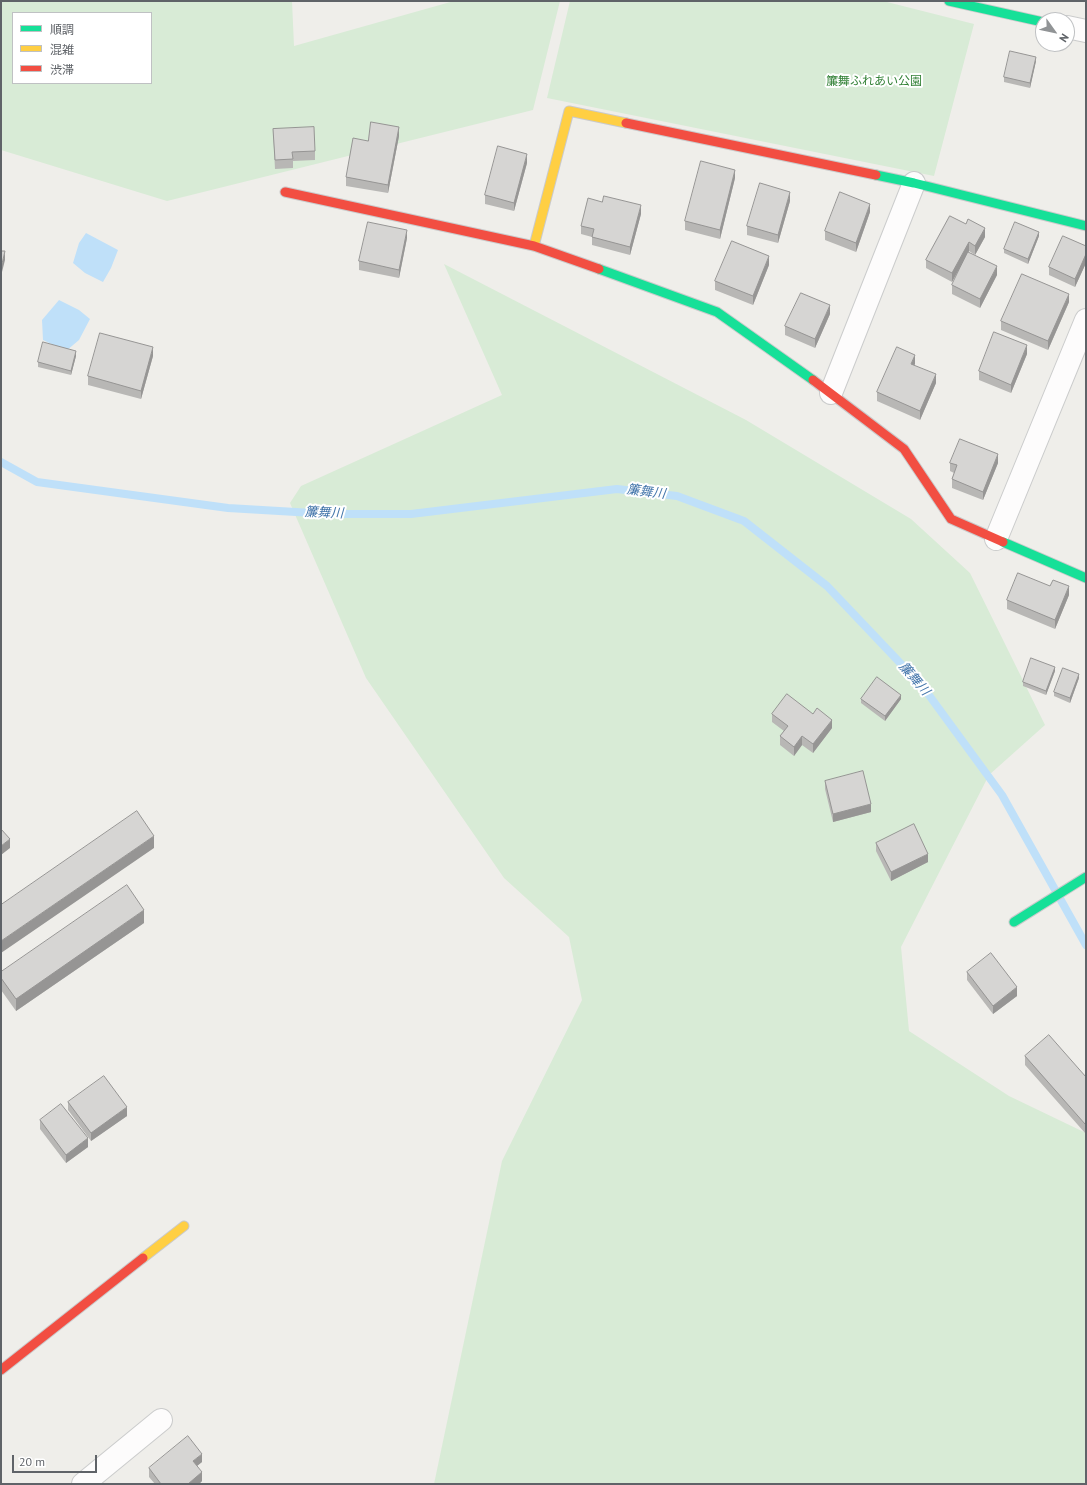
<!DOCTYPE html>
<html>
<head>
<meta charset="utf-8">
<style>
	body { margin:0 }
	#map { position:relative; width:1087px; height:1485px; overflow:hidden; background:#efeeea; font-family:"PT Sans","Noto Sans JP",sans-serif }
	canvas { display:block }
	.frame { position:absolute; inset:0; border:2px solid #5f6368; pointer-events:none }
	.legend { position:absolute; left:12px; top:12px; width:140px; height:72px; box-sizing:border-box; background:#fff; border:1px solid #bfc1c3; margin:0; padding:5px 7px; list-style:none; font-size:12px; color:#5f6368 }
	.legend li { display:flex; align-items:center; gap:8px; height:20px }
	.legend b { width:20px; border:1px solid #bfc1c3 }
	.north { position:absolute; left:1035px; top:12px; width:40px; height:40px; box-sizing:border-box; background:#fff; border:1px solid #bfc1c3; border-radius:50%; rotate:123deg; font-size:11px; font-weight:700; line-height:16px; text-align:center; color:#5f6368 }
	.north::after { content:''; display:block; margin:auto; width:14px; height:18px; background:#919496; clip-path:polygon(50% 0,100% 100%,50% 72%,0 100%) }
	.scale { position:absolute; left:12px; top:1455px; width:85px; height:18px; box-sizing:border-box; border:2px solid #5f6368; border-top:0; padding-left:5px; font-size:12px; line-height:14px; white-space:nowrap; color:#5f6368; -webkit-text-stroke:3px #fff; paint-order:stroke }
</style>
</head>
<body>
<div id="map">
<canvas width="1087" height="1485"></canvas>
<div class="frame"></div>
<ul class="legend">
<li><b style="height:5px;background:#16e098"></b>順調</li>
<li><b style="height:5px;background:#ffcf43"></b>混雑</li>
<li><b style="height:5px;background:#f24e42"></b>渋滞</li>
</ul>
<div class="north">N</div>
<div class="scale">20 m</div>
</div>
<script>
const g = document.querySelector('canvas').getContext('2d');
g.lineJoin = 'round';
function fillPath(path, color) {
  g.fillStyle = color;
  g.fill(path, 'evenodd');
}
function trace(path, color, width, dash) {
  g.strokeStyle = color;
  g.lineWidth = width;
  g.lineCap = dash ? 'butt' : 'round';
  g.setLineDash(dash || []);
  g.stroke(path);
}
function write(font, color, halo, rows, align = 'center') {
  g.font = font + ' "PT Sans","Noto Sans JP",sans-serif';
  g.lineWidth = 4;
  g.setLineDash([]);
  g.textBaseline = 'middle';
  g.strokeStyle = halo;
  g.fillStyle = color;
  for (const [text, x, y, turn = 0] of rows) {
    g.save();
    g.translate(x, y);
    g.rotate((+turn || 0) * Math.PI / 180);
    g.textAlign = isNaN(turn) ? turn : align;
    if (halo) g.strokeText(text, 0, 0);
    g.fillText(text, 0, 0);
    g.restore();
  }
}
const green = new Path2D(`
	M1,1h291l2,45 160,-45h106l-27,109 -366,91 -166,-51zM13,13h138v70h-138z
	M570,1h313l91,23 -40,152 -387,-78z
	M444,264l302,156 165,99 59,54 75,152 -56,50 -88,172 8,84 100,65 77,37v351h-652l68,-323 80,-161 -13,-63 -65,-59 -138,-200 -76,-175 11,-17 201,-91z`);
const water = new Path2D(`
	M86,233l32,17 -7,18 -8,14 -18,-9 -12,-10 6,-20z
	M59,300l20,10 11,9 -11,21 -13,11 -23,-11 -1,-20z`);
const stream = new Path2D(`
	M1,462l36,20 191,26 102,6h81l206,-25 60,7 67,25 83,65 96,101 79,108 84,150`);
const street = new Path2D(`
	M1067,27l19,4
	M831,393l83,-210
	M996,539l90,-219
	M83,1484l78,-64`);
const fast = new Path2D(`
	M949,1l94,21
	M876,175l38,8 172,43
	M599,269l118,43 96,68
	M1003,542l83,36
	M1014,922l72,-45`);
const slow = new Path2D(`
	M534,246l35,-135 57,12
	M143,1258l41,-32`);
const jam = new Path2D(`
	M626,123l250,52
	M285,192l249,54 65,23
	M813,380l91,69 47,70 52,23
	M1,1370l142,-112`);
const wall = new Path2D(`
	M1036,61l-6,27 -26,-6v-5z
	M273,129l42,22v9l-22,1v7l-18,1z
	M399,136l-11,57 -42,-7v-9l22,-36z
	M527,163l-13,48 -29,-7v-9z
	M735,178l-15,61 -35,-9v-9z
	M790,201l-12,42 -31,-8v-9z
	M870,212l-14,40 -31,-12v-9z
	M641,214l-11,41 -38,-10v-8l-11,-3v-8z
	M950,216l35,21 -10,18 -6,-4 -17,31 -26,-14v-8z
	M1039,236l-11,28 -24,-11v-4z
	M407,238l-8,40 -40,-8v-9z
	M1086,246v17l-11,24 -26,-12v-8z
	M769,265l-16,40 -38,-15v-9z
	M997,275l-17,33 -28,-14v-9z
	M1069,302l-21,48 -47,-20v-9z
	M830,314l-15,34 -30,-13v-9z
	M1027,354l-16,39 -32,-13v-9z
	M76,356l-5,19 -33,-8v-5z
	M153,356l-12,43 -53,-14v-9z
	M915,364l-1,1 22,18 -16,37 -43,-19v-9z
	M950,463h48l-15,37 -31,-12v-9l2,-6 -4,-2z
	M1050,586l19,9 -14,34 -48,-20v-9z
	M1055,671l-9,24 -23,-9v-4z
	M1079,678l-9,25 -16,-7v-4z
	M861,699h40l-16,22 -24,-18z
	M772,714l60,14 -19,25 -11,-8 -8,11 -14,-11v-9l4,-5 -12,-9z
	M825,781l46,31 -38,10 -8,-33z
	M876,843l52,19 -37,19 -15,-30z
	M144,923l-128,88 -15,-21v-18z
	M967,972l50,24 -24,18 -26,-34z
	M1025,1056l61,21 -1,56 -60,-68z
	M68,1102l59,14 -36,25 -23,-31z
	M40,1120l48,27 -22,16 -26,-34z
	M202,1462l-5,4 5,15 -3,3h-44l-6,-7v-9z`);
const shadedWall = new Path2D(`
	M1036,57v4l-6,27v-5z
	M399,127v9l-11,57v-8z
	M527,154v9l-13,48v-8z
	M735,170v8l-15,61v-9z
	M790,192v9l-12,42v-8z
	M870,204v8l-14,40v-9z
	M641,205v9l-11,41v-8z
	M985,228v9l-10,18v-9z
	M407,230v8l-8,40v-8z
	M1039,232v4l-11,28v-5z
	M969,242v9l-17,31v-9z
	M5,251v9l-4,16v-8z
	M1086,254v9l-11,24v-8z
	M769,256v9l-16,40v-9z
	M997,266v9l-17,33v-9z
	M1069,294v8l-21,48v-9z
	M830,305v9l-15,34v-9z
	M1027,345v9l-16,39v-8z
	M153,347v9l-12,43v-8z
	M76,351v5l-5,19v-4z
	M915,355v9l-4,9v-9z
	M936,374v9l-16,37v-9z
	M998,454v9l-15,37v-8z
	M1069,586v9l-14,34v-9z
	M1055,667v4l-9,24v-4z
	M1079,674v4l-9,25v-5z
	M901,695v4l-16,22v-5z
	M832,720v8l-19,25v-9z
	M802,736v9l-8,11v-9z
	M871,804v8l-38,10v-8z
	M154,836v12l-153,105v-12z
	M10,839v9l-9,7v-9z
	M928,854v8l-37,19v-9z
	M144,910v13l-128,88v-12z
	M1017,987v9l-24,18v-8z
	M127,1107v9l-36,25v-8z
	M1086,1123v9l-1,1v-9z
	M88,1138v9l-22,16v-8z
	M202,1454v8l-9,7v-8z
	M202,1472v9l-3,3h-11z`);
const building = new Path2D(`
	M1010,51l26,6 -6,26 -26,-6z
	M371,122l28,5 -11,58 -42,-8 7,-39 15,3z
	M314,127l1,24 -23,1 1,7 -18,1 -2,-31z
	M498,146l29,8 -13,49 -29,-8z
	M701,161l34,9 -15,60 -35,-9z
	M760,183l30,9 -12,43 -31,-9z
	M840,192l30,12 -14,39 -31,-12z
	M604,196l37,9 -11,42 -38,-10 2,-8 -13,-3 7,-28 14,4z
	M950,216l16,8 2,-5 17,9 -10,18 -6,-4 -17,31 -26,-13z
	M368,222l39,8 -8,40 -40,-9z
	M1015,222l24,10 -11,27 -24,-10z
	M1063,236l23,10v8l-11,25 -26,-12z
	M732,241l37,15 -16,40 -38,-15z
	M1,251h4l-4,17z
	M968,252l29,14 -17,33 -28,-14z
	M1022,274l47,20 -21,47 -47,-20z
	M801,293l29,12 -15,34 -30,-13z
	M994,332l33,13 -16,40 -32,-14z
	M100,333l53,14 -12,44 -53,-15z
	M43,342l33,9 -5,20 -33,-9z
	M897,347l18,8 -4,9 25,10 -16,37 -43,-19z
	M960,439l38,15 -15,38 -31,-13 5,-14 -7,-2z
	M1018,573l32,13 3,-6 16,6 -14,34 -48,-20z
	M1031,658l24,9 -9,24 -23,-9z
	M1063,668l16,6 -9,24 -16,-6z
	M877,677l24,18 -16,21 -24,-17z
	M787,694l26,20 4,-6 15,12 -19,24 -11,-8 -8,11 -14,-11 8,-10 -16,-12z
	M863,771l8,33 -38,10 -8,-33z
	M137,811l17,25 -153,105v-36z
	M914,824l14,30 -37,18 -15,-29z
	M1,829l9,10 -9,7z
	M127,885l17,25 -128,89 -15,-21v-6z
	M991,953l26,34 -24,19 -26,-34z
	M1049,1035l37,42v46l-1,1 -60,-68z
	M104,1076l23,31 -36,26 -23,-31z
	M61,1104l27,34 -22,17 -26,-35z
	M188,1436l14,18 -9,7 9,11 -14,12h-27l-12,-16z`);
const parkNames = [
	["簾舞ふれあい公園",874,82]
];
const waterNames = [
	["簾舞川",646,492,7],
	["簾舞川",324,513,2],
	["簾舞川",914,679,49]
];
fillPath(green, '#d8ebd6');
fillPath(water, '#bfe0f9');
trace(stream, '#bfe0f9', 8);
trace(street, '#cbcccc', 24);
trace(fast, '#cacacb', 11);
trace(slow, '#cacacb', 11);
trace(jam, '#cacacb', 11);
trace(street, '#fdfcfc', 22);
trace(fast, '#16e098', 9);
trace(slow, '#ffcf43', 9);
trace(jam, '#f24e42', 9);
fillPath(wall, '#b8b7b5');
fillPath(shadedWall, '#969594');
fillPath(building, '#d6d5d3');
trace(building, '#969594', 1);
write('12px', '#348238', '#fff', parkNames);
write('italic 13px', '#4174aa', '#fff', waterNames);
</script>
</body>
</html>
